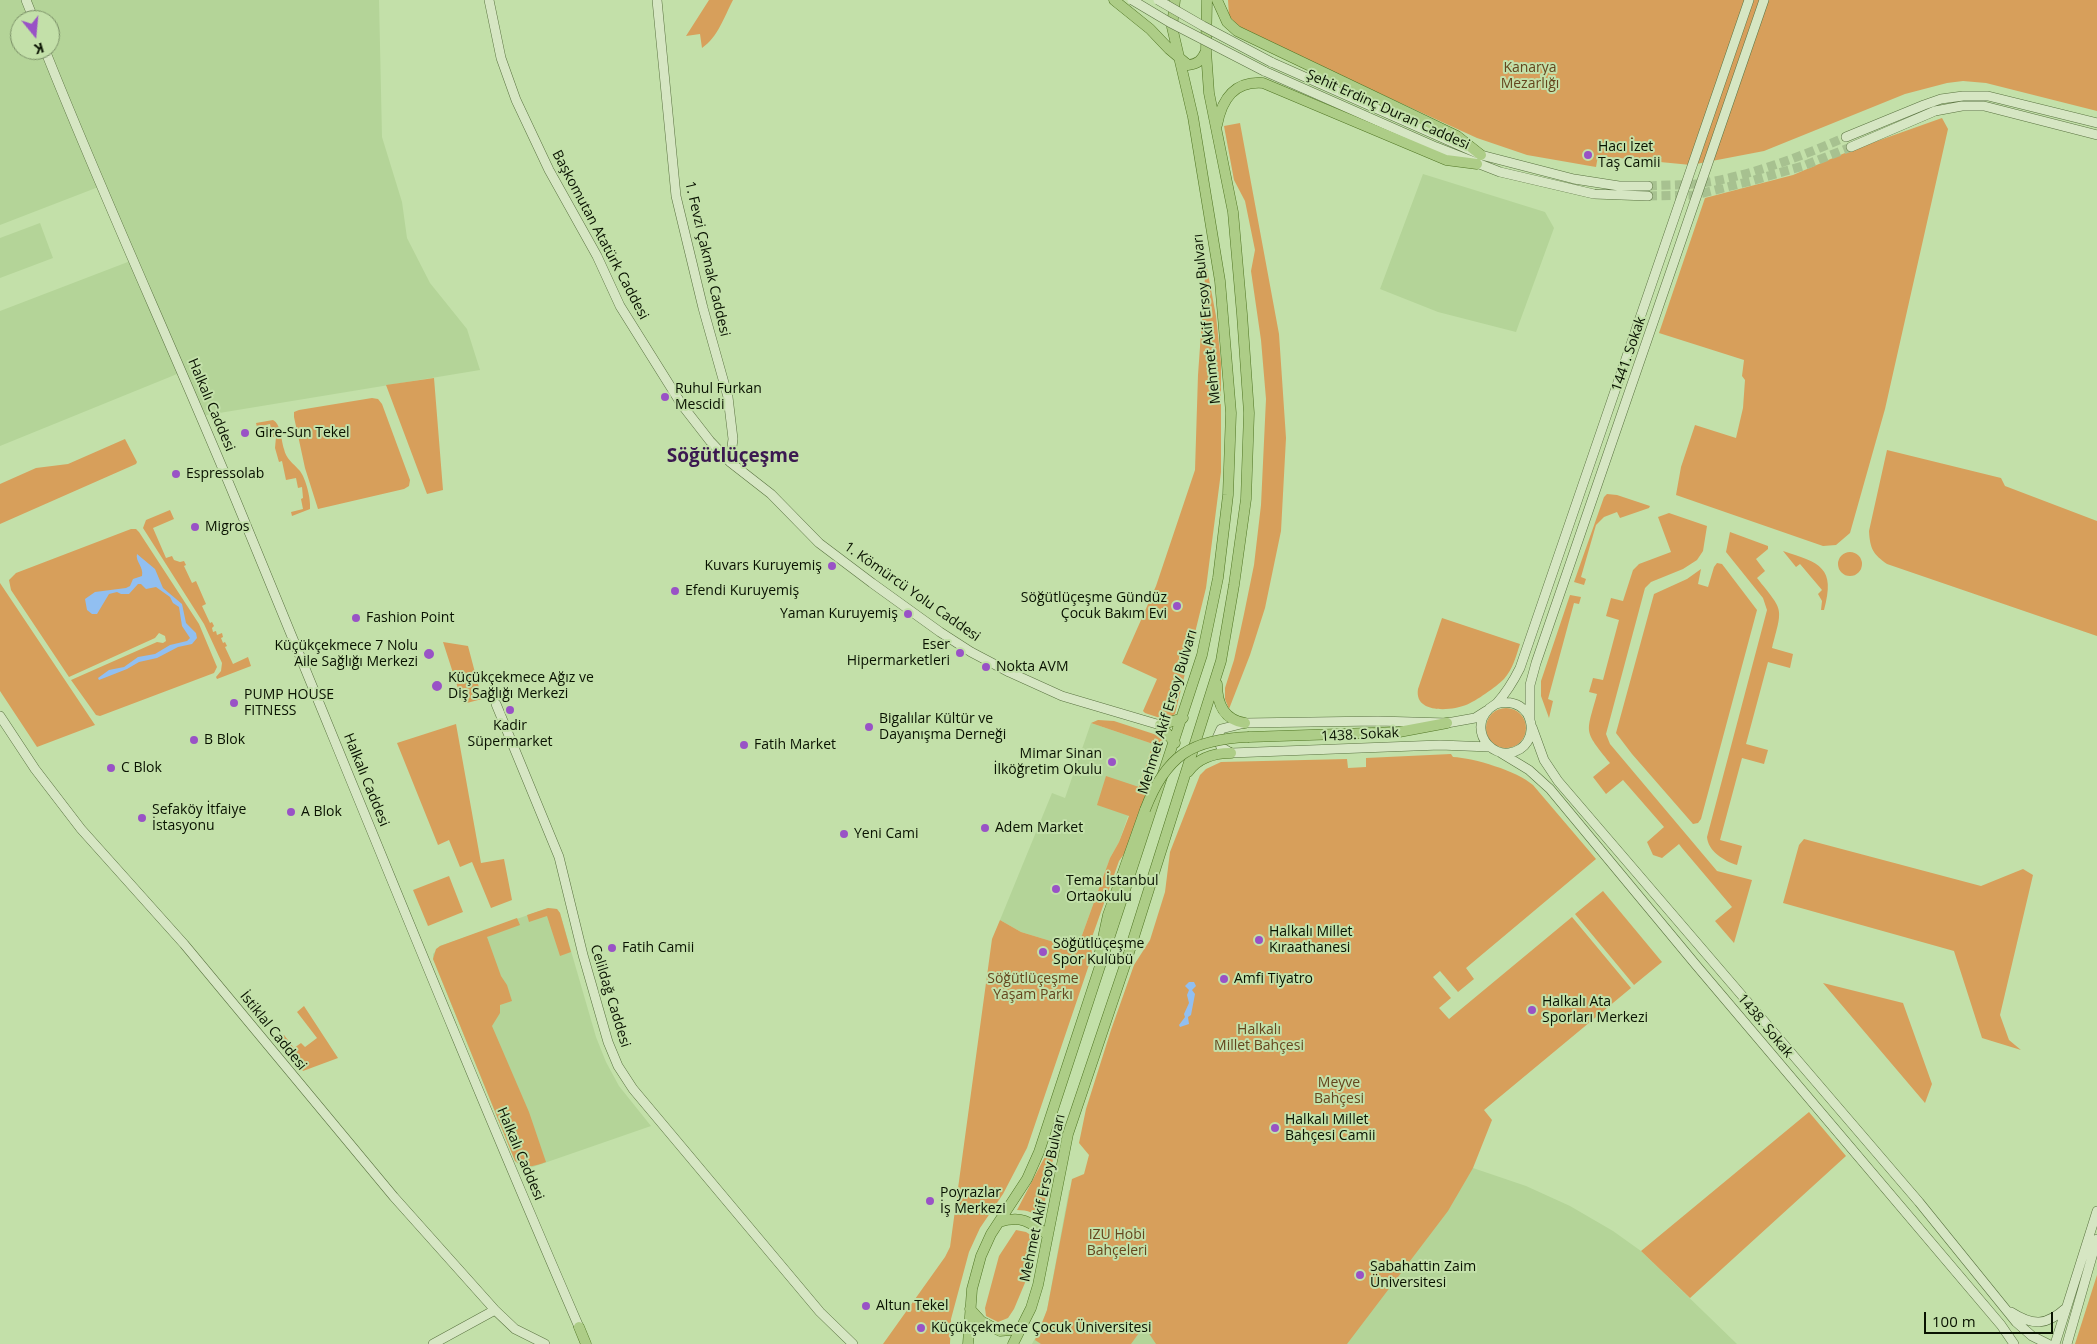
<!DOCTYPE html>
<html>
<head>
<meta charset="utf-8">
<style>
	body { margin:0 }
	#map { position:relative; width:2097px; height:1344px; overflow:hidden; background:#c3e0a9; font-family:"Open Sans",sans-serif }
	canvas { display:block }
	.north { position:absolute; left:10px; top:10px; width:50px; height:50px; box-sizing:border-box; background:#c3e0a9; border:1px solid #798e66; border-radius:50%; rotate:163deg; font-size:14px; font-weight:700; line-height:20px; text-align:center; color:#091201 }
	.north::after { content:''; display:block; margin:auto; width:18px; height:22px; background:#9952c6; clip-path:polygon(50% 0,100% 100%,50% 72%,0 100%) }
	.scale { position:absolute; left:1924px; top:1312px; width:129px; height:22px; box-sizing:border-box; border:2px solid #091201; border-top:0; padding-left:6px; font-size:15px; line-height:18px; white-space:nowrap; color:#091201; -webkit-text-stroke:4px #c3e0a9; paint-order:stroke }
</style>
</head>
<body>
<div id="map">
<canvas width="2097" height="1344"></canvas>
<div class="north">K</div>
<div class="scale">100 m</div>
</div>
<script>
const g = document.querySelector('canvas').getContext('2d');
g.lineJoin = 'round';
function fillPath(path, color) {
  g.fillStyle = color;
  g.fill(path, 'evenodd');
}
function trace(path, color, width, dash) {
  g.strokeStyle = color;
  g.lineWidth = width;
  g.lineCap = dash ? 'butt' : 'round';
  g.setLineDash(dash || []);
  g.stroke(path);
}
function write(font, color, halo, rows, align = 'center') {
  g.font = font + ' "Open Sans",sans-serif';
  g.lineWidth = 4;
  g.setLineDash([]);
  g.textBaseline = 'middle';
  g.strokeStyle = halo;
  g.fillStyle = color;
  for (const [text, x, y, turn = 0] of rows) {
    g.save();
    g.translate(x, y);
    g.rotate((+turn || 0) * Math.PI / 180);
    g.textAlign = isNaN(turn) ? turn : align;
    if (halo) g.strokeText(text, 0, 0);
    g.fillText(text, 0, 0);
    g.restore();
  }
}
const built = new Path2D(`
	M0,0h379l3,137 20,65 5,36 23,45 37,46 13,41 -279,46 -19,-44 -182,74v-135l133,-51 -32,-74 -101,39zM20,20h30v30h-30z
	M1423,174l122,38 9,16 -38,104 -78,-20 -58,-23z
	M40,223l13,35 -53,20v-40z
	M1091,723l62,21 -34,98 -9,16 -33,91 -56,-17 -21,-12 52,-127 13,5z
	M548,908l9,1 3,4 36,124 10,25 13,24 32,40 -121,42 -9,-1 -6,-6 -82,-202v-5l7,-8z
	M1473,1168l53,18 44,20 43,25 28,20 96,93h-705l10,-19 5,-15 22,-120z`);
const green = new Path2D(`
	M709,0h24c-9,17 -15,37 -31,48l-2,-14 -14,2z
	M1228,0h869v111l-111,-28 -23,-2 -16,2 -42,11 -141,57 -73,14 -93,-9 -2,11 -69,-12 -50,-17 -234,-107 -14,-15z
	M1942,118l6,11 -63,280 -35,124 -14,12 -13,1 -147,-51 5,-28 14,-42 41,13 7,-30 2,-28 -3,-4 2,-16 -85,-27 46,-135 88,-23 59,-25z
	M1240,123l39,211 7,104 -5,93 -16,77 -15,47 -21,54 -4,-10v-11l9,-28 10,-46 10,-49 7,-60 5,-106 -5,-59 -10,-69 4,-21 -10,-49 -11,-21 -10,-54z
	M1206,263l10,53 5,47v109l-15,116 -31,126 -9,6 -21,-7 -2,-2 14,-32 -35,-16 34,-77 39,-116 3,-95z
	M434,378l9,112 -16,4 -41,-109z
	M372,398l6,1 4,5 28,76 -1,6 -5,3 -86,20 -13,-41 -11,-51v-5l5,-2z
	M273,420c8,4 8,20 11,29 2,10 9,14 16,22 6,8 11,28 10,38l-18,7 -1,-4 12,-3 -2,-10 2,-1 -1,-11 -4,1 -2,-10 -10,2 -4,-19 -3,1 -4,-14 1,-11h-3l-3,-13 -13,3 -1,-4z
	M125,439l12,23 -1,2 -136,60v-40l36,-16 32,-4z
	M1887,450l114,28 4,8 92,35v115l-210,-72c-14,-10 -17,-15 -18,-33z
	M1607,494l10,1 33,11 -1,2 -29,10 -3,-6 -13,5 -8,8 -15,52 5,2 -2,6 -10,-3 30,-85z
	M170,510l4,9 -21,9 13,30 6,-2 2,4 6,2 4,-1 2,4 -2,1 8,17 4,-2 10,23 -4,2 8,17 2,-1 2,4 -2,2 1,4 3,-1 1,4 5,-2 1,4 -2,1 2,5 2,-1 2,4 -2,1 8,17 15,-7 3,9 -34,13 -1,-2 5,-6 1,-8 -18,-39 -61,-96 3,-8z
	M1669,513l38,13 -4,25 -6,9 -14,9 -32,13 -6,6 -39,146 4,10 107,127 35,9 -18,63 -19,-22 17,-14 -50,-59 -3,-4 -17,14 -9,-3 -6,-13 17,-15 -41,-47 -17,14 -13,-17 17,-14c-27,-34 -24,-28 -13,-69l-8,-2 4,-14 10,2 16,-60 -13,-4 5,-18 12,3 10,-31 6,-6 32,-12 -13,-35z
	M131,529h5l3,3 60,92 18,43 -3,6 -114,43 -4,-1 -25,-35 86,-38 6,1 3,-2 -1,-5 -6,-3 -4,5 -86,39 -58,-87 -2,-10 7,-7z
	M1730,532l38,14v3l-12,10 9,12 -8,7c27,34 26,28 15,70l21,6 -3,14 -22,-6 -22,82 22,6 -4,14 -22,-6 -22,82 22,6 -5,19c-13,-4 -29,-14 -30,-28l60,-227 -4,-12 -37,-46z
	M1783,551c37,12 53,16 41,59h-3l1,-9 -4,-7 4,-4 -22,-26 -4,3z
	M1838 564a12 12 0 1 1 24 0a12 12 0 1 1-24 0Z
	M1717,563l5,1 35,46 -56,209 -3,4 -5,1 -61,-70 -16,-21 38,-139 33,-15 14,-10 -3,15 10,3 6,-20z
	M0,583l95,142 -58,22 -37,-56z
	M1570,595l11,2 -2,7 -5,-1 -26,96 5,2 -4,17 -8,-22v-15z
	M1442,618l78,26c-4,12 -7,25 -16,35 -8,8 -28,22 -38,26 -15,6 -52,9 -48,-16z
	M443,642l25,4 14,53 -19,5z
	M1486 728a20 20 0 1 1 40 0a20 20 0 1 1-40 0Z
	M1098,720l16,1 46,15 4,8 -35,103 -10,14 -28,79 1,16 -65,192 -24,46 -23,34 -11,24 -18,67 -1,25h-67l62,-87 5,-10 42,-308 8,-19 21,12 56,17 33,-91 9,-16 10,-26 -32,-11 9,-29 33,11 14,-43 -62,-21z
	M456,724l25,139 23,-4 8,41 -21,8 -19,-46 -12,5 -11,-27 -11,5 -41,-102z
	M1451,754l2,3c21,1 64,14 80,28l63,74 -130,109 8,11 -16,13 -18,-21 -7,6 18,21 -12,10 10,11 123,-102 59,71 -147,122 8,10 -19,48 -25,43 -101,133h-191l-12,-18 -13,18h-90l-6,-4 12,-30 25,-131 12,-5 5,-19 -10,-12 7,-34 25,-79 23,-65 16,-25 15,-48 5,-40 30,-77 6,-6 15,-7 126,-3 1,9 18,-1v-9z
	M1804,839l177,47 42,-17 10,6 -33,140 9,25 12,10 -39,-12 -28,-87 -171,-48 16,-58z
	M449,876l14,36 -35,14 -15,-36z
	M1603,891l59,71 -28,23 -59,-71z
	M548,908l9,1 3,4 11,39 -11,4 -13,-40 -18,6 -2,-7z
	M517,918l3,7 -33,12 14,39 6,9 5,16 -12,4v8l-8,13 37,86 17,50c-12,4 -20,8 -31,-1l-82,-202 3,-10 4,-3z
	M1823,983l80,20 29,81 -7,19z
	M304,1006l34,52 -35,13 -25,-31 6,-5 10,13 7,-5 4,4 12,-9 -20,-26z
	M1809,1112l37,44 -156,142 -49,-47z
	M1050,1147l6,1 -9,35 -4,37c-8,-7 -15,-10 -26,-10z
	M1016,1230l10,2 6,4 2,12 -7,30 -13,31 -6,9 -10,4 -12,-6 -1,-8 14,-52z
	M2097,1275v69h-22z`);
const water = new Path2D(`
	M137,554l18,15 8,19 19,16 4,19 10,10 1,5 -5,6 -14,3 -21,11 -18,4 -12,7 -28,11 -1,-2 11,-8 15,-3 14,-10 17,-3 15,-9 17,-4 3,-3 -8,-12 -3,-19 -6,-4 -3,-6 -14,-10 -10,2 -5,-5h-3l-9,10h-8l-4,-2 -8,2 -12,20h-5l-5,-4 -2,-11 10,-7 31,-4 4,-2 3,-7 9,-3c2,-9 -7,-15 -5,-22z
	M1189,982h5l2,4 -4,4 3,4 -4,21 -3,2 1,7 -9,3 -1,-2 6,-8 -1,-3 5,-11 -2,-8 2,-5 -4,-4z`);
const secondaryTunnel = new Path2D(`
	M1648,186c15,-1 31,-1 47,-2 50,-6 105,-27 151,-47
	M1648,196l47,-1 56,-14 52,-15 48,-19`);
const secondary = new Path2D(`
	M26,0l8,20
	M489,0l12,58 15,42 33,70 48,86 23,50 62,99 28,36 20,21 41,32 48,49 53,40 68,49 31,20 38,20 53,24 98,29
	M657,0l19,196 27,112 25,89 5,42 -3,23
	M45,50c60,151 128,298 190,448 114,276 225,554 344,829
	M1271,62l210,93 93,24 45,7h29
	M1264,71l172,76 64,25 94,22 54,2
	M1846,137l78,-32 17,-6 22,-3h25l109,27
	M1851,147l84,-36 27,-5h22l113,29
	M496,704l63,153 24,98 25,87 10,24 15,23 187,223 33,32
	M1496,704c40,-11 48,44 13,49 -8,1 -16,-3 -21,-8 -9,-10 -10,-25 0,-35 2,-3 6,-4 9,-7 9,-10 17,-23 23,-35l229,-668
	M1486,711l-11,7 -28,5 -69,-2 -133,2 -24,6 -4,9 4,9 10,6 209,-8 50,2
	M0,716l35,53 46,60 103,115 210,253 101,113 20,19 30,15
	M1530,719v-34l6,-22 228,-663
	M1532,727l12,33 14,21 361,421 97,120 16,14 16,8
	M1501,753l28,17 21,19 146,176 305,360 13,19
	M2011,1312c22,14 35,14 55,-4
	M433,1344l62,-34
	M2055,1344l42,-133
	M2067,1344l30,-105`);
const primary = new Path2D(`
	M1114,0l36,29 19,20 19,16c10,-1 14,-5 18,-14
	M1217,0l10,22 10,9 220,105 24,19
	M1217,125c5,-26 17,-44 46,-42l183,77 31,4
	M1217,684c0,20 7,36 28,39
	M1249,737l150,-5 48,-9
	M1175,743l-15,-18 23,-7
	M1188,772c10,-14 26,-19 43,-19
	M1098,961l10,-46 37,-105
	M999,1222c23,-7 31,0 49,13
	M970,1309l11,12 19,10 21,-2
	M579,1327l7,17
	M968,1344l4,-55 9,-33 10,-22 36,-55 12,-27 163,-497 16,-77 10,-83 3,-82 -11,-132 -27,-164 -21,-90 3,-27
	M1013,1344l18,-36 7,-23 30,-151 58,-172 95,-301 13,-76 12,-86 3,-86 -7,-99 -9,-102 -24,-119 -3,-42 1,-51`);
const secondaryBridge = new Path2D(`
	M1132,0l37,22 95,49
	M1158,0l45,26 68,36`);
const primaryBridge = new Path2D(`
	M1145,810c21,-55 47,-71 104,-73`);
const markers = [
	[1588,155,5,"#9952c6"],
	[665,397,5,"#9952c6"],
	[245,433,5,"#9952c6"],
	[176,474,5,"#9952c6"],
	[195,527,5,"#9952c6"],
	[832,566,5,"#9952c6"],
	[675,591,5,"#9952c6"],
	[1177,606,5,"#9952c6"],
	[908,614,5,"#9952c6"],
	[356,618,5,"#9952c6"],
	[960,653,5,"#9952c6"],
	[429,654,6,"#9952c6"],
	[986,667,5,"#9952c6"],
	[437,686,6,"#9952c6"],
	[234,703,5,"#9952c6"],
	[510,710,5,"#9952c6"],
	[869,727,5,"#9952c6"],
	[194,740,5,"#9952c6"],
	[744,745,5,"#9952c6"],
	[1112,762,5,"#9952c6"],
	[111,768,5,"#9952c6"],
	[291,812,5,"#9952c6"],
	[142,818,5,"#9952c6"],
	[985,828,5,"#9952c6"],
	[844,834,5,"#9952c6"],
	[1056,889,5,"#9952c6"],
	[1259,940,5,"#9952c6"],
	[612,948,5,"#9952c6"],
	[1043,952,5,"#9952c6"],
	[1224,979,5,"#9952c6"],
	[1532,1010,5,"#9952c6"],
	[1275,1128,5,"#9952c6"],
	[930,1201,5,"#9952c6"],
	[1360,1275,5,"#9952c6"],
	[866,1306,5,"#9952c6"],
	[921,1328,5,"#9952c6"]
];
const parkNames = [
	["Kanarya",1530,68],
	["Mezarlığı",1530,84],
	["Söğütlüçeşme",1033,979],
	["Yaşam Parkı",1033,995],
	["Halkalı",1259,1030],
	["Millet Bahçesi",1259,1046],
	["Meyve",1339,1083],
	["Bahçesi",1339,1099],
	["IZU Hobi",1117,1235],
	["Bahçeleri",1117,1251]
];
const streetNames = [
	["Şehit Erdinç Duran Caddesi",1388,110,24],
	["Başkomutan Atatürk Caddesi",600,235,62],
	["1. Fevzi Çakmak Caddesi",707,259,77],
	["Mehmet Akif Ersoy Bulvarı",1207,319,-96],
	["1441. Sokak",1629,354,-71],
	["Halkalı Caddesi",211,405,67],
	["1. Kömürcü Yolu Caddesi",912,592,35],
	["Mehmet Akif Ersoy Bulvarı",1168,712,-73],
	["1438. Sokak",1360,735,-3],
	["Halkalı Caddesi",366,780,68],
	["Celildağ Caddesi",610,996,73],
	["1438. Sokak",1765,1026,50],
	["İstiklal Caddesi",273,1031,51],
	["Halkalı Caddesi",520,1154,67],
	["Mehmet Akif Ersoy Bulvarı",1043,1198,-78]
];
const poiNames = [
	["Hacı İzet",1598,147],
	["Taş Camii",1598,163],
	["Ruhul Furkan",675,389],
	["Mescidi",675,405],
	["Gire-Sun Tekel",255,433],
	["Espressolab",186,474],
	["Migros",205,527],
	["Kuvars Kuruyemiş",822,566,"right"],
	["Efendi Kuruyemiş",685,591],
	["Söğütlüçeşme Gündüz",1167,598,"right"],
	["Çocuk Bakım Evi",1167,614,"right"],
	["Yaman Kuruyemiş",898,614,"right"],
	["Fashion Point",366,618],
	["Eser",950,645,"right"],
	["Hipermarketleri",950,661,"right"],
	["Küçükçekmece 7 Nolu",418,646,"right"],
	["Aile Sağlığı Merkezi",418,662,"right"],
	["Nokta AVM",996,667],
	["Küçükçekmece Ağız ve",448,678],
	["Diş Sağlığı Merkezi",448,694],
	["PUMP HOUSE",244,695],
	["FITNESS",244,711],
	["Bigalılar Kültür ve",879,719],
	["Dayanışma Derneği",879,735],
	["Kadir",510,726,"center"],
	["Süpermarket",510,742,"center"],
	["B Blok",204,740],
	["Fatih Market",754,745],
	["Mimar Sinan",1102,754,"right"],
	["İlköğretim Okulu",1102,770,"right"],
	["C Blok",121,768],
	["Sefaköy İtfaiye",152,810],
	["İstasyonu",152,826],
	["A Blok",301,812],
	["Adem Market",995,828],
	["Yeni Cami",854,834],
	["Tema İstanbul",1066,881],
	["Ortaokulu",1066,897],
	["Halkalı Millet",1269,932],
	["Kıraathanesi",1269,948],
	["Söğütlüçeşme",1053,944],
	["Spor Kulübü",1053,960],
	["Fatih Camii",622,948],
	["Amfi Tiyatro",1234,979],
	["Halkalı Ata",1542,1002],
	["Sporları Merkezi",1542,1018],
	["Halkalı Millet",1285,1120],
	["Bahçesi Camii",1285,1136],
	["Poyrazlar",940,1193],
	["İş Merkezi",940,1209],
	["Sabahattin Zaim",1370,1267],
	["Üniversitesi",1370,1283],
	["Altun Tekel",876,1306],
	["Küçükçekmece Çocuk Üniversitesi",931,1328]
];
const districtNames = [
	["Söğütlüçeşme",733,457]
];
fillPath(built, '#b4d498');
fillPath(green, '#d79f5b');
fillPath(water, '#91bff1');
trace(secondaryTunnel, '#a7c190', 9, [9, 4.5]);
trace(secondary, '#597240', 10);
trace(primary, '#507524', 11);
trace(secondary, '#d6e6c3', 9);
trace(primary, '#adcd87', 10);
trace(secondaryBridge, '#597240', 10, []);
trace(primaryBridge, '#507524', 11, []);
trace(secondaryBridge, '#d6e6c3', 9);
trace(primaryBridge, '#adcd87', 10);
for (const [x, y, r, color] of markers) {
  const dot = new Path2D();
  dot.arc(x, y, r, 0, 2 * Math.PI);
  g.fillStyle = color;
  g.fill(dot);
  trace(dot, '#c3e0a9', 2);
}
write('14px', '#64451d', '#c3e0a9', parkNames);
write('14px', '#091201', '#c3e0a9', streetNames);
write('14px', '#091201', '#c3e0a9', poiNames, 'left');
write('bold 19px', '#3b1950', '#c3e0a9', districtNames);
</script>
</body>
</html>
